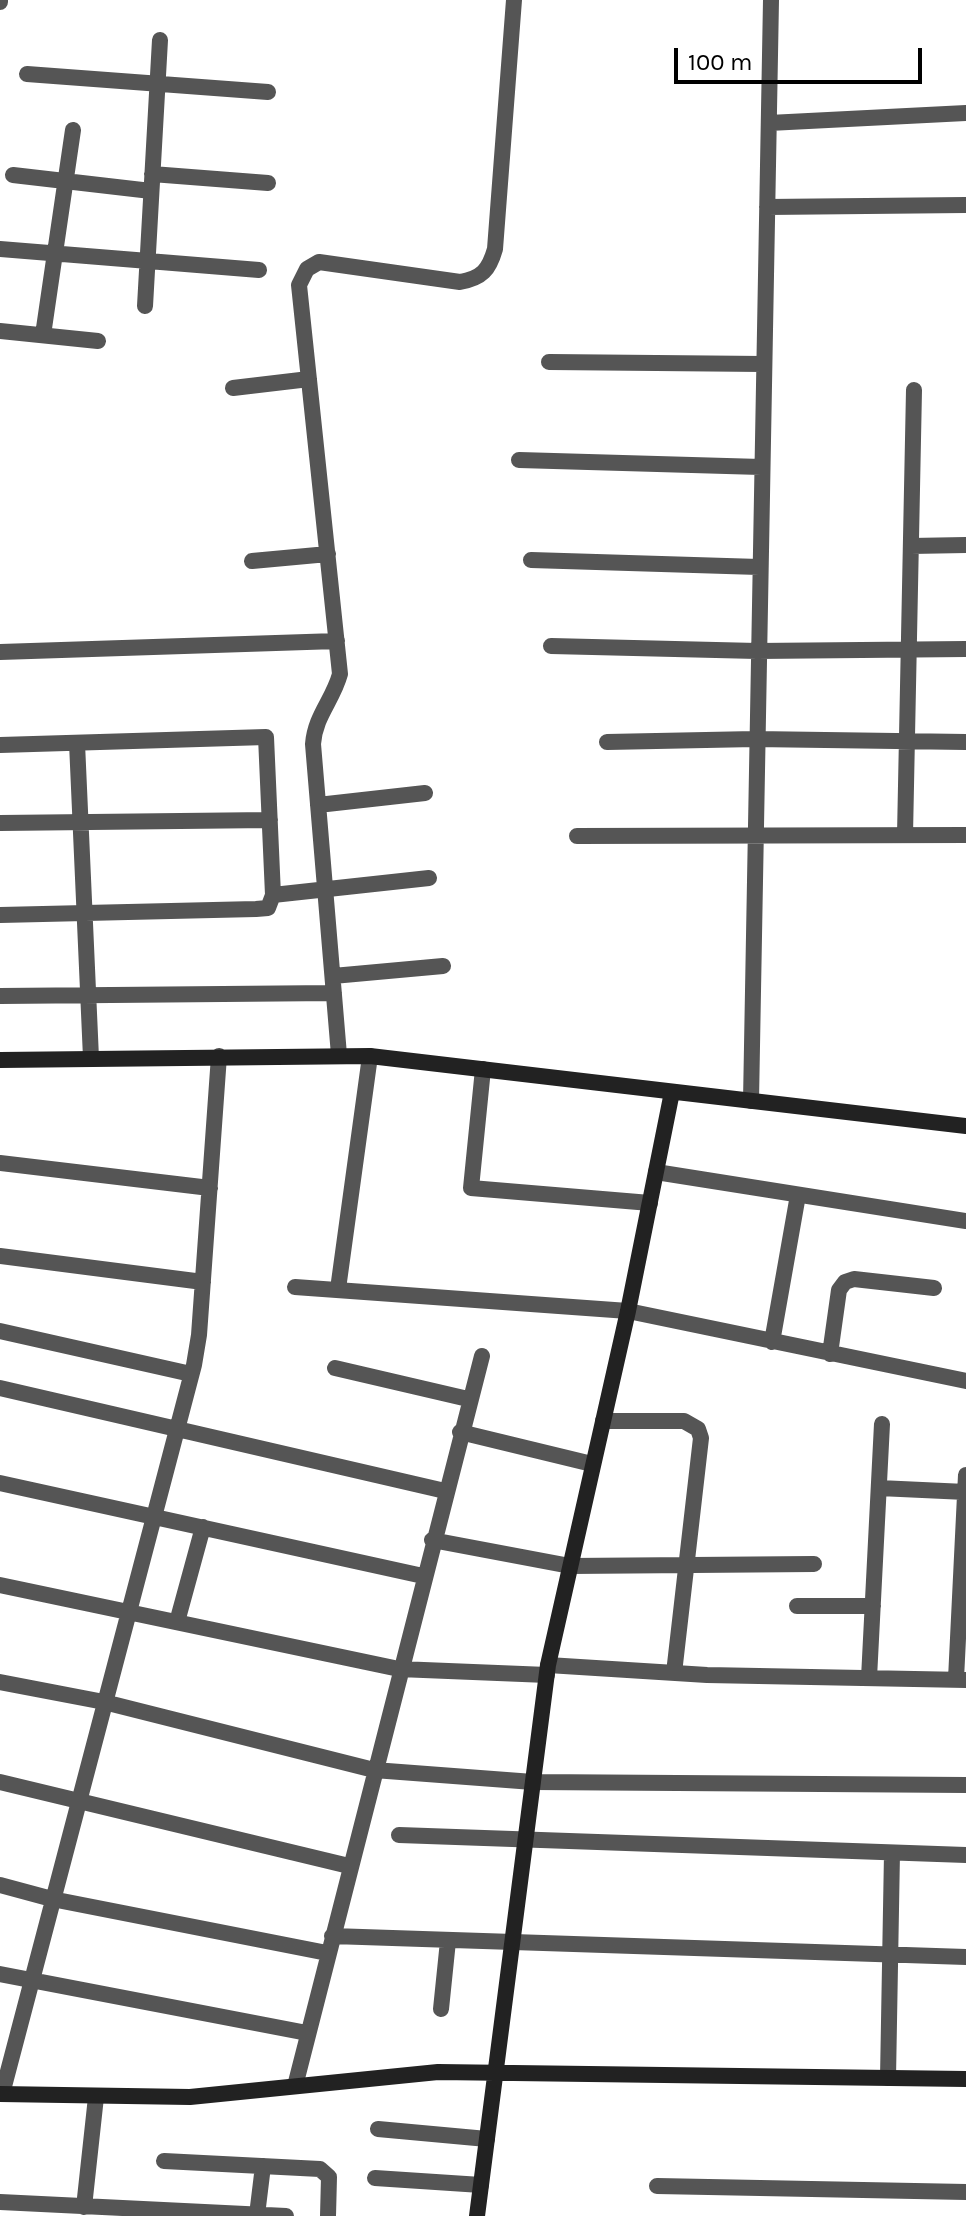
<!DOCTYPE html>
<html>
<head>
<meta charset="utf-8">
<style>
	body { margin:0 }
	#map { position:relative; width:966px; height:2216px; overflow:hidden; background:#fff; font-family:Karla,sans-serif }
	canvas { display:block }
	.scale { position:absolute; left:674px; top:48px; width:248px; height:36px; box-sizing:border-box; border:4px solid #000; border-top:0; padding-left:10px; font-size:24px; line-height:28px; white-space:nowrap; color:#000; -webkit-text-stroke:6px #fff; paint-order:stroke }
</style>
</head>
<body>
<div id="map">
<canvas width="966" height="2216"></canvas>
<div class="scale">100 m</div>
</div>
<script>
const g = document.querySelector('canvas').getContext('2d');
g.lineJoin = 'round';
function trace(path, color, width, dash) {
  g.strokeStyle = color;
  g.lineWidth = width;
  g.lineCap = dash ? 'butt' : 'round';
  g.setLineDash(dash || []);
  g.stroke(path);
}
const street = new Path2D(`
	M0,2v-2
	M27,74l241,18
	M769,123l197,-10
	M152,174l116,9
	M13,175l138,16
	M767,207l199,-2
	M0,249l259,21
	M145,306l15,-266
	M0,331l98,10
	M43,335l30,-205
	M549,362l214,2
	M233,388l76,-9
	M519,460l242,7
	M911,546l55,-1
	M531,560l228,7
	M252,561l76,-7
	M551,646l206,5 209,-2
	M0,652l337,-11
	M607,742l148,-3 211,3
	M77,743l14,315
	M0,745l266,-8 7,158 -5,13 -12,1 -256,6
	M318,805l107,-12
	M0,823l270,-3
	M905,835l9,-445
	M577,836l389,-1
	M273,895l156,-17
	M333,976l110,-10
	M0,996l334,-3
	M339,1055l-26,-311c2,-28 20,-44 27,-70l-41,-389 8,-16 12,-7 141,20c22,-4 29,-12 35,-33l19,-249
	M483,1069l-12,119 179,15
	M751,1101l20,-1101
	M0,1163l210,25
	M656,1172l310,49
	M0,1256l203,26
	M295,1287l333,24 338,70
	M338,1289l32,-233
	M0,1331l191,43
	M772,1342l26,-147
	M830,1354l9,-64 6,-8 9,-3 80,9
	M335,1368l133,31
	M0,1388l445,103
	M603,1421h81l14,8 3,9 -27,235
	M460,1432l132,32
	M0,1483l423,93
	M879,1488l87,4
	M432,1540l138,26 244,-2
	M0,1585l399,84 148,6
	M797,1606h76
	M177,1622l26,-95
	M548,1665l159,10 259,5
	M869,1678l13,-254
	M956,1679l10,-204
	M0,1682l104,20 270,68 159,12 433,3
	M0,1782l349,84
	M399,1835l567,20
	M0,1885l52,14 275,54
	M332,1936l634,21
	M0,1974l307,59
	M441,2009l7,-68
	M888,2078l4,-225
	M295,2086l187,-730
	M2,2094l192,-729 5,-30 20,-279
	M378,2129l109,10
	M164,2161l156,8 9,8 -1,39
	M375,2178l106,7
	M657,2186l309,6
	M0,2202l286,14
	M84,2207l12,-110
	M257,2215l6,-49`);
const secondary = new Path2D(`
	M0,1060l370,-4 596,70
	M0,2094l190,3 248,-25 528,7
	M477,2216l71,-551 80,-354 44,-219`);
trace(street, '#555', 16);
trace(secondary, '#222', 16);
</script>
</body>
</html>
